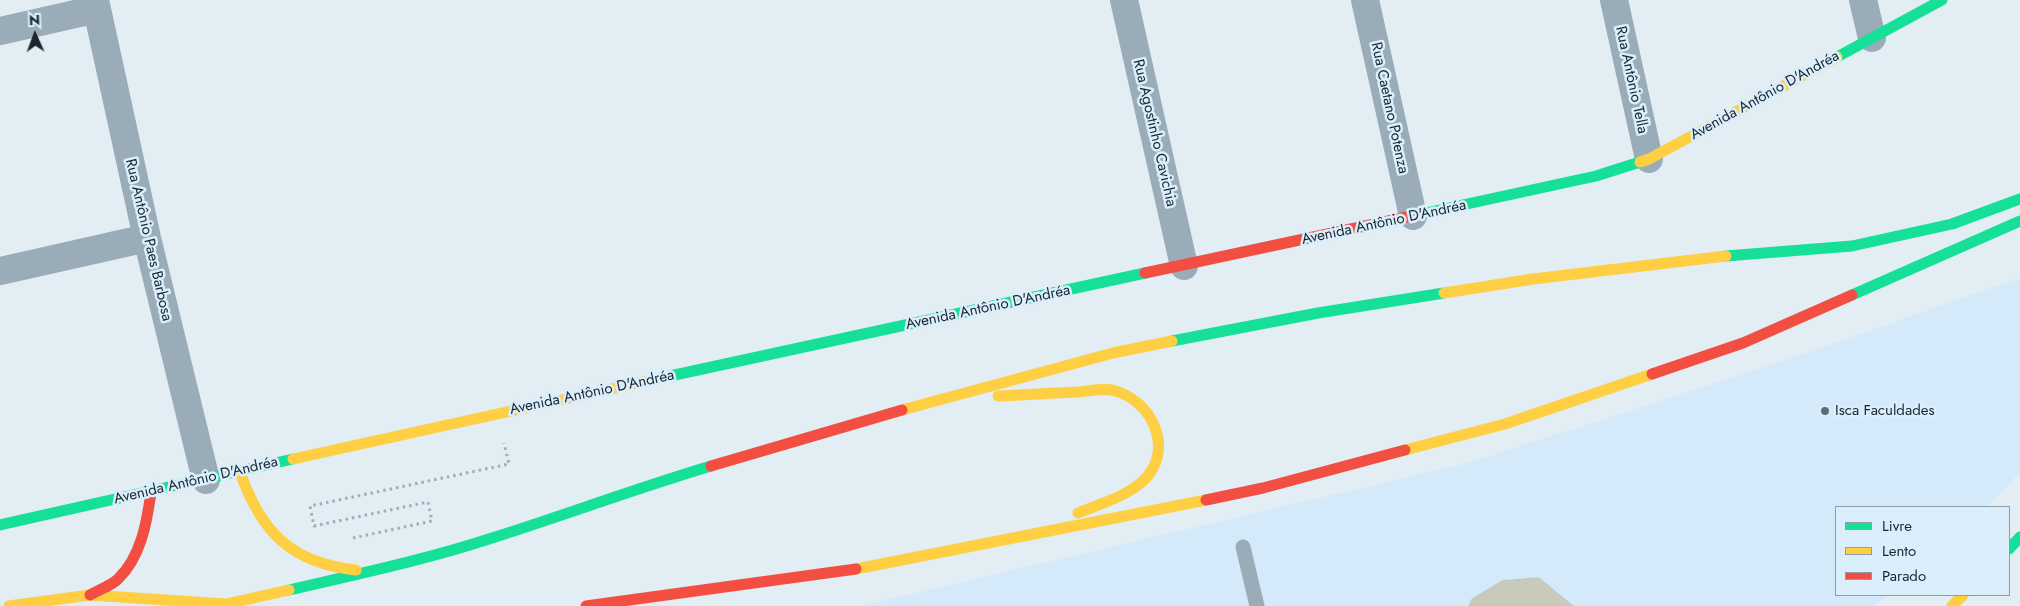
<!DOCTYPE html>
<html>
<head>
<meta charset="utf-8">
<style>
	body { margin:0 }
	#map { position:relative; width:2020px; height:606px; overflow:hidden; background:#e2edf4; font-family:Jost,sans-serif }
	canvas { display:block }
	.legend { position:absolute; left:1835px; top:506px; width:175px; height:90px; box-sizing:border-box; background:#daeefc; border:1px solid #8d9eaa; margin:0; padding:6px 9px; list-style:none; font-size:15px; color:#1a262f }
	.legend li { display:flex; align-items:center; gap:10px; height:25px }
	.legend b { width:25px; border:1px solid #8d9eaa }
	.north { position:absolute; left:10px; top:10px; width:50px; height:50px; -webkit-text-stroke:4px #daeefc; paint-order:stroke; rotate:358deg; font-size:14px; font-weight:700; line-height:20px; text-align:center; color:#1a262f }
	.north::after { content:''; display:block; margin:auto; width:18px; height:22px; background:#1a262f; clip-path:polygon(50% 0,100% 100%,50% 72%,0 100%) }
</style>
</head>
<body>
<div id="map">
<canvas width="2020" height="606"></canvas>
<ul class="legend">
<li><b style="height:6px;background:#16e098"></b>Livre</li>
<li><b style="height:6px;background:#ffcf43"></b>Lento</li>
<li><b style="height:6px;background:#f24e42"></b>Parado</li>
</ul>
<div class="north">N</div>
</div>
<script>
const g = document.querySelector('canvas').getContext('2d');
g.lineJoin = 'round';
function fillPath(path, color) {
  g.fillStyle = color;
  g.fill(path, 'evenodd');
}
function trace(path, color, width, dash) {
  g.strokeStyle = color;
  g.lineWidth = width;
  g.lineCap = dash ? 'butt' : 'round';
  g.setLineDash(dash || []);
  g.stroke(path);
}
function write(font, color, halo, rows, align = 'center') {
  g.font = font + ' Jost,sans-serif';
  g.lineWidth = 5;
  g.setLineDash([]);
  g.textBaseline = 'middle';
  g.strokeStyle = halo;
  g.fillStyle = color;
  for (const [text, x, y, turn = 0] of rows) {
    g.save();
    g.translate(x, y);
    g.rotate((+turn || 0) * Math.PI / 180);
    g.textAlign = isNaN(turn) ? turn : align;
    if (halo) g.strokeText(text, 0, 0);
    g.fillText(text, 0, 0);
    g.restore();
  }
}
const built = new Path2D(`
	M2020,278v194l-33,35h-151v88h52l-13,11h-1014l611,-144 314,-102z`);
const building = new Path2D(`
	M1539,578l34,28h-104l3,-7 30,-18z`);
const path = new Path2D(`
	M353,538l79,-17 -4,-19 -114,24 -4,-20 199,-42 -5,-21`);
const lane = new Path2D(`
	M1243,547l14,59`);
const street = new Path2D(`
	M95,0l52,238 59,242
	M1124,0l60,266
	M1365,0l48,216
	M1614,0l35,159
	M1863,0l9,38
	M0,31l97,-22
	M0,271l147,-33`);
const fast = new Path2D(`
	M1837,57l105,-57
	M1421,214l175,-38 44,-14
	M1726,256l126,-10 100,-22 68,-25
	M1852,295l168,-74
	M1172,341l146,-28 126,-20
	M670,376l475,-103
	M0,525l293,-66
	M2009,549l11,-12
	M289,590c68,-16 136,-30 203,-52 73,-23 145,-50 219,-72`);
const slow = new Path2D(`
	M1640,162l9,-3 188,-102
	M1444,293l89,-14 193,-23
	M998,396c27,-1 53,-3 80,-4 11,-1 24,-4 34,-2 40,9 64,60 31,91 -18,16 -43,23 -65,32
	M902,410l211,-57 59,-12
	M1405,450l100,-26 147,-50
	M293,459l377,-83
	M240,472c21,60 51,91 116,98
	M856,569l350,-69
	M9,606l81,-11 136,9 63,-14
	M1952,606l11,-11`);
const jam = new Path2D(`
	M1145,273l276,-59
	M1652,374l91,-31 109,-48
	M711,466l191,-56
	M1206,500l57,-12 142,-38
	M90,595c8,-5 21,-9 28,-16 23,-22 29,-57 33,-87
	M586,606l270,-37`);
const markers = [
	[1825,411,5,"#606c74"]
];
const streetNames = [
	["Rua Antônio Tella",1631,80,78],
	["Avenida Antônio D'Andréa",1765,96,-29],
	["Rua Caetano Potenza",1389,108,78],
	["Rua Agostinho Cavichia",1154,133,77],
	["Avenida Antônio D'Andréa",1384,223,-12],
	["Rua Antônio Paes Barbosa",148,240,77],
	["Avenida Antônio D'Andréa",988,308,-12],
	["Avenida Antônio D'Andréa",592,393,-12],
	["Avenida Antônio D'Andréa",196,481,-13]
];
const poiNames = [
	["Isca Faculdades",1835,411]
];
fillPath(built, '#d4eafa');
fillPath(building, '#c8cbba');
trace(building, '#c0c4c1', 1);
trace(path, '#a0adb8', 3, [2.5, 4]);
trace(lane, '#99acb8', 15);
trace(street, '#99acb8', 28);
trace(fast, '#16e098', 11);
trace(slow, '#ffcf43', 11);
trace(jam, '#f24e42', 11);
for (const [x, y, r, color] of markers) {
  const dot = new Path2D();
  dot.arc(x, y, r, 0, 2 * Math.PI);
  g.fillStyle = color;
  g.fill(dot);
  trace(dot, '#daeefc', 2);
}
write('15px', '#1a262f', '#daeefc', streetNames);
write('15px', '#1a262f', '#daeefc', poiNames, 'left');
</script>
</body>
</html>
